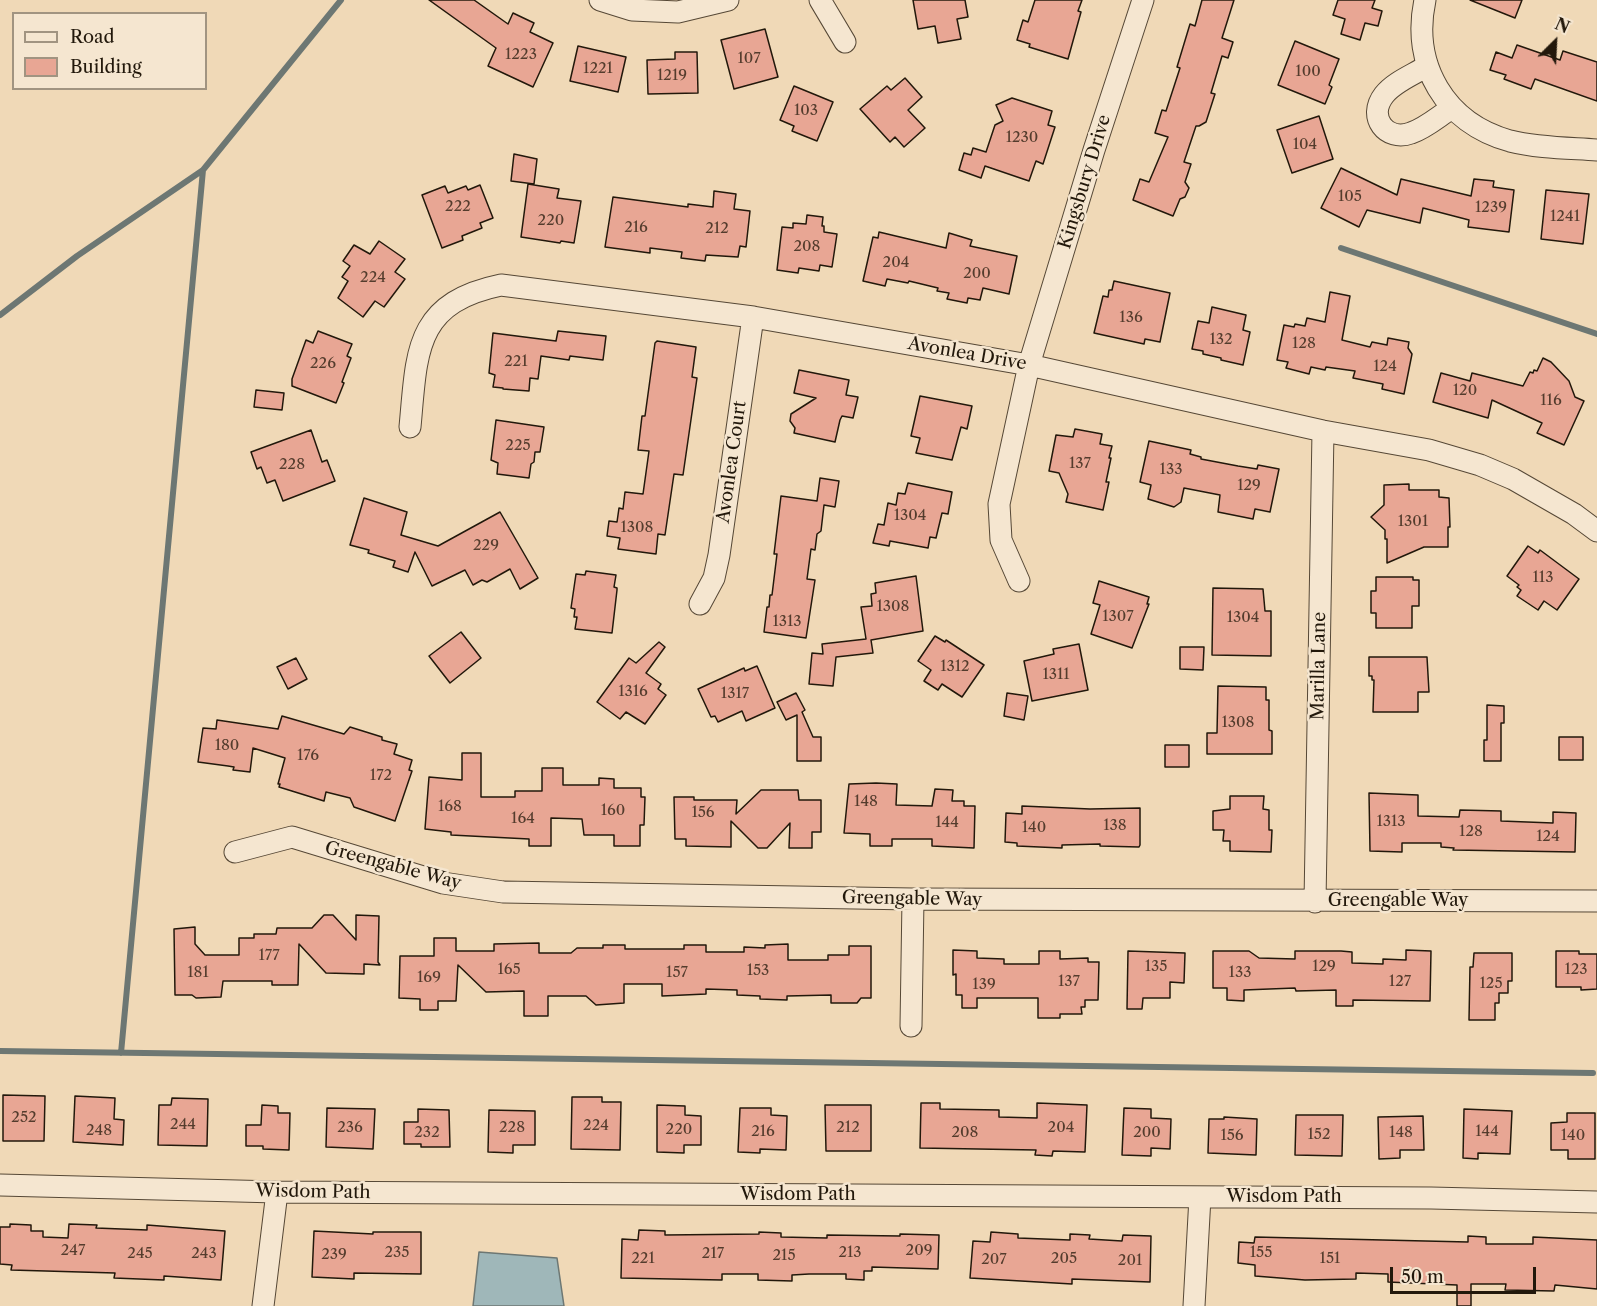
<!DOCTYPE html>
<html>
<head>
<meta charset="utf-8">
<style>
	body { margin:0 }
	#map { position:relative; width:1597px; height:1306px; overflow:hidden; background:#f0d9b7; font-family:"Libre Caslon Text",serif }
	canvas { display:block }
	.legend { position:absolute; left:12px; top:12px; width:195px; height:78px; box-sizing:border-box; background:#f5e6d0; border:2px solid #a19481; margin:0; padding:8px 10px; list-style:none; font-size:18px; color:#22180b }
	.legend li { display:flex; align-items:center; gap:12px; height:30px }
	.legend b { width:30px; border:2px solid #a19481 }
	.north { position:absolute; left:1525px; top:12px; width:60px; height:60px; -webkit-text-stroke:4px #f5e6d0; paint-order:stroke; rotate:24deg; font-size:16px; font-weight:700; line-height:24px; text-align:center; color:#22180b }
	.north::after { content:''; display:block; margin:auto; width:21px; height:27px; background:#22180b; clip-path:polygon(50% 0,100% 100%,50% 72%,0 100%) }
	.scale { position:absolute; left:1390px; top:1267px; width:146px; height:27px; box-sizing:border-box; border:3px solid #22180b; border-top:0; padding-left:8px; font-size:18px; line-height:21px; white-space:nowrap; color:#22180b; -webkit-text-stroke:4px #f5e6d0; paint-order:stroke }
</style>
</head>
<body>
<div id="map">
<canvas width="1597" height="1306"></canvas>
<ul class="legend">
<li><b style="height:8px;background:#f5e6d0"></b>Road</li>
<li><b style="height:16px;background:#e8a694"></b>Building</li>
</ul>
<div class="north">N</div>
<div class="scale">50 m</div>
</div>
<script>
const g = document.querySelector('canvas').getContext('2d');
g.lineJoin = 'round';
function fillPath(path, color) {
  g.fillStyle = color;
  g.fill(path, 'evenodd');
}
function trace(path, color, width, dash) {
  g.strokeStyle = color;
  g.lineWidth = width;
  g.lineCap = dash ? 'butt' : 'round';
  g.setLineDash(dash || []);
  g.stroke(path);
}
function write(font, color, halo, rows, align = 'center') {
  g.font = font + ' "Libre Caslon Text",serif';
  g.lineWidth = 5;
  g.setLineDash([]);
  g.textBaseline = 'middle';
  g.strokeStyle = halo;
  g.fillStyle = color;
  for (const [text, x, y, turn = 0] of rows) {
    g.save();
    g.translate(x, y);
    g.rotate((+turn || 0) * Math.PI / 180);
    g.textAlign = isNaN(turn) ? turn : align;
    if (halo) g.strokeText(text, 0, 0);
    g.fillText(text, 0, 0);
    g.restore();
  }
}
const water = new Path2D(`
	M479,1252l78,6 7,48h-91z`);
const stream = new Path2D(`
	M1341,248l256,86
	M0,315l77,-59 126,-86 138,-170
	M0,1051l1593,22
	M121,1053l82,-883`);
const building = new Path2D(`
	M429,0h45l34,24 5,-11 21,10 -4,9 23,11 -20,44 -45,-21 8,-18z
	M913,0h52l3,17 -11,2 4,20 -23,4 -3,-17 -17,3z
	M1035,0h47l-4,11 3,1 -13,47 -39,-12 1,-3 -13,-4 6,-20 5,2z
	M1202,0h32l-12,38 11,4 -5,16 -6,-2 -11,37 4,1 -9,28 -7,4h-3l-12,36 7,2 -6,18 4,6 -4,9 -5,2 -7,17 -40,-16 7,-21 9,3 19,-45 -13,-4 7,-23 4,1 14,-43 -3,-1 13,-43 5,2z
	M1338,0h37l-3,8 10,3 -4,15 -13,-3 -5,17 -19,-6 4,-15 -12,-4z
	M1470,0h52l-7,18z
	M765,29l13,48 -44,12 -13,-49z
	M1295,41l44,18 -10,26 3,2 -7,17 -47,-19z
	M1517,45l43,15 3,-9 34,11v39l-62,-22 -4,10 -27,-10 2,-4 -16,-5 6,-18 16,6z
	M578,46l48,11 -8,35 -48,-11z
	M675,52h22l1,41 -50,1 -1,-34 28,-1z
	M905,78l17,19 -14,13 17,18 -21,19 -9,-10 -5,5 -30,-33 27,-23 4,4z
	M794,86l39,16 -16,39 -25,-10 2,-5 -14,-6z
	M1012,98l40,13 -4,14 7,2 -12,37 -7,-3 -7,20 -44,-15 -4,12 -22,-8 5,-17 7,2 2,-7 13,4 9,-27 8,-4 -7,-16z
	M1319,116l14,43 -41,14 -15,-43z
	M514,154l23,5 -3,25 -23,-3z
	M1341,168l56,27 4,-16 70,17 3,-17 20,2 -1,6 21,3 -5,42 -41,-5 1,-7 -46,-12 -3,15 -53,-13 -8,17 -38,-19z
	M528,184l31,5 -2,9 24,3 -7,42 -13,-2 -1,2 -39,-6z
	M480,185l13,33 -13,5 2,5 -20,8 1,4 -21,8 -20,-53 23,-9 3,7 18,-7 2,4z
	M1546,190l43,4 -6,50 -42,-5z
	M714,191l22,3 -2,15 16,2 -4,36 -6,-1 -2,11 -32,-2 -1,6 -24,-3 1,-6 -32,-4v5l-45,-6 8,-50 75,10v-3l25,3z
	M807,215l16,2 -1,9h2v6l13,2 -5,33 -12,-2 -1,6 -20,-3 -1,5 -21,-3 5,-43 11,1v-5l13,1z
	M879,232l67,16 3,-15 23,7 -2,6 47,10 -8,38 -26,-6 -3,12 -12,-2 -1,5 -20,-4 2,-6 -12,-2 1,-3 -29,-7 -1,2 -21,-4 -2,7 -22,-5 10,-44 5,1z
	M379,241l26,18 -10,13 10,7 -21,28 -9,-6 -12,16 -25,-19 10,-17 -6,-4 8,-11 -7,-5 11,-16 16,9z
	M1114,281l56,12 -10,49 -15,-3 -1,5 -50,-11 9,-37 5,1 1,-7h3z
	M1330,292l20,4 -8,44 28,7 2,-5 15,3 1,-7 21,4 -1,6 4,6 -8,40 -22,-5 1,-5 -30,-6 2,-7 -29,-4 -1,3 -14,-3 -2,7 -23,-6 2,-6 -11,-2 7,-35 10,2 1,-3 10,2 2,-8 18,4z
	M1212,307l34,8 -3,15 7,2 -7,33 -22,-5v-2l-18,-4v-3l-11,-2 6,-28 11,2z
	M318,331l34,13 -5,12 4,2 -9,24 2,1 -8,20 -44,-17v-7l14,-39 7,3z
	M558,331l48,5 -3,24 -33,-4 -1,4 -28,-4 -3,23 -8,-1 -1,13 -26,-2v-1l-10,-1 2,-12 -6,-2 4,-40 63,8z
	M657,341l39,6 -4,30 5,1 -14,97 -9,-1 -9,61 -7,-1 -2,20 -38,-5 2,-11 -13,-2 2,-15 8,1 2,-14 4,1 2,-17 18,2 6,-43 -11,-1 4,-34h3l10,-73z
	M1543,358l8,4 18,19 6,16 9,4 -20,44 -27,-12 5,-10 -50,-23 -4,18 -55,-16 8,-29 29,8 2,-8 51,13 7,-14 3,1 1,-3 3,1z
	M799,370l50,10 -3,15 12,2 -5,21 -11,-2 -2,4 -5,22 -41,-9 1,-5 -5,-7 1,-7 25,-16 -22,-5z
	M256,390l28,3 -2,17 -28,-3z
	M920,396l52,10 -5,23 -6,-2 -9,33 -36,-7 4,-15 -9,-2z
	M496,420l48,7 -4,25h-5l-1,10 -3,2 -2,14 -32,-4 1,-11 -7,-3z
	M1075,429l27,5 -2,10 12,2 -3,12h2l-5,24h3l-6,28 -37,-8 2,-8 -9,-21 -10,-2 7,-36 17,2z
	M311,430l11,32 5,-2 8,21 -52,20 -8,-21 -8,3 -6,-16 -4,2 -6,-17z
	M1149,441l42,9 -1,4 11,3v2l37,7 19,3 1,-4 21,4 -9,43 -15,-3 -2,10 -35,-7 2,-17 -36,-7 -3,14 -7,5 -26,-8 3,-14 -11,-3z
	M820,478l19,3 -4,26 -11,-2 -3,26 -4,3 -2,16 -4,-1 -4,30 8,1 -9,58 -42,-6 3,-25h2l1,-12h2l5,-41h-3l7,-58 36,5z
	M908,483l44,9 -4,22 -6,-1 -6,25 -6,-1 -2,11 -38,-7 -1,5 -16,-3 5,-19 6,1 4,-22 8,2 2,-12 7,1z
	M1409,484v6h30v7l10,1 1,29h-2v20h-24l-37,16v-24h-2v-9l-14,-13 13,-12v-20z
	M364,498l43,14 -6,23 37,11 62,-34 38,66 -18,11 -10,-20 -23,13 -5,-2 -9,5 -8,-15 -33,16 -17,-34 -7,20 -15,-5 2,-6 -27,-8 1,-3 -19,-5z
	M1528,546l10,7 2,-3 39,29 -22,31 -13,-9 -6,9 -21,-14 4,-6 -4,-3 2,-2 -12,-9z
	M586,571l30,4 -2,12 3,1v2l-5,43 -37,-4 2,-12h-3l1,-8 -4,-1 5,-34 9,1z
	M916,576l7,55 -52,9 2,13 -37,4 -3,29 -24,-2 3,-31 11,1 -1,-10 44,-5 -5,-32 11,-1 -1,-12 5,-1 -1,-10z
	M1376,577h37v3h6v26h-7v22h-36v-15h-5v-22h5z
	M1099,581l50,16 -2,7h2l-17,44 -41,-14 9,-29 -7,-2z
	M1213,588l50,1 2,22h6v45l-59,-1z
	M461,632l20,26 -31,25 -21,-27z
	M935,636l10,6 1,-2 38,25 -22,32 -20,-13 -4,6 -14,-9 7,-11 -13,-9z
	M659,642l6,5 -19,26 15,11 -3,5 8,6 -21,29 -19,-12 -6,7 -23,-17 32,-44 7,5z
	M1079,644l9,46 -56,11 -8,-40 30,-7 -1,-5z
	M1180,647h24l-1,23 -23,-1z
	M1369,657h58l2,35h-11v20h-45l1,-32h-2v-4h-3z
	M296,658l11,21 -19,10 -11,-22z
	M757,666l18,42 -29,13 -4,-10 -24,11 -3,-6 -4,1 -13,-28 46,-21 1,3z
	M1218,686l48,1v13h3v30l3,1v23h-65v-21h10z
	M796,693l9,17 -3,2 11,25h8v24h-24v-46l-11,5 -9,-18z
	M1007,693l21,3 -4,24 -20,-4z
	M1487,705l17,1v17h-3v38h-17v-21h3z
	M282,716l62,18 6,-7 32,10v3l15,4 -3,10 18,6 -3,10 3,1 -17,50 -41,-14 -4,-9 -24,-6 -2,9 -45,-14 1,-3h-2l7,-26 -32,-10 -3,24 -17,-2 1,-3 -6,-1 -30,-4 5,-34 13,1 1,-9 61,9z
	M1559,737h24v23h-24z
	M1165,745h24v22h-24z
	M462,753h19v44h34v-6h27v-23h21v17h36v-7l15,1v9h27v9h4l-1,28h-4v21h-26v-11h-30l-2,-16 -31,-1v28h-22v-7l-78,-4v-3l-26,-3 4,-52 33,3z
	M876,783l21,1 -1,21 36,1 3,-17 18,1 -1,11h12v5h11l-1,42 -42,-2v-7h-40v7h-22v-12l-26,-1 5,-49z
	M761,790h37l1,10h22v32h-9v16h-23l1,-25 -23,25h-9l-27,-27v26l-45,-1v-7h-11l-1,-42h20v3h43l-1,14z
	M1369,793l49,2v21l41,1 1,-7 41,1v10l52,2v-11l23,1 -1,39 -122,-2 1,-2 -13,-1v-4h-39v9l-32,-1z
	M1230,796h34l-1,13 6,1v20h3l-1,22 -41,-1v-10h-7l1,-11h-11v-19l17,-2z
	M1022,806l68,3 50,-1v37l-1,2 -39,-1v-2l-38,1v3l-45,-2v-3l-12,-1 1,-29 16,1z
	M324,915h9l23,25v-25l23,1 -1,46 2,3 -16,-1v10l-38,-1 -27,-29 -1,41h-26v-4h-49l-2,16 -25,1 -4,-3h-17l-1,-66 21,-2v17l10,11h34v-17h15v-4h22l1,-6h35z
	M434,938h22v13h38v-7l45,-1v10h32l6,-5h26v-3h22v4h59v-4h22v7h38v-5l21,1v-3l23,-1v16h40v-5h21v-9h22v52h-10l-4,5h-26v-8l-44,1v4l-27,-1v-3l-23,-1v-5l-31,-1v5l-44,2v-12h-38v19l-28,2 -10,-9h-38v20h-24v-25l-38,1 -28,-27 -2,36h-18v9h-18v-11l-21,-1 1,-42h34z
	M953,950l24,1v7l27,1v5h35v-13h21v8l28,-1v4h11l-1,38h-13v7h-4l1,7h-22v4h-22v-20h-61v10h-15v-13h-6v-21l-3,1z
	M1406,950l25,1 -1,50 -77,-1v6h-17v-16l-40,1 -1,-3 -51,2v11l-17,-1v-12h-14v-37h36l10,7 36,1v-8h46l11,1v11l31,1v-5l23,1z
	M1128,951l57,2 -1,30 -14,-1v16h-27l-1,11h-15z
	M1556,951h23v3h18v35l-16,1v-3h-25z
	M1474,953h38v28h-4v12h-9v10h-4v17h-26l1,-53h3z
	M3,1095l42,1 -1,45h-41z
	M75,1096l40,2 -1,21 10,1 -1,25 -50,-3z
	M572,1097h30v5h19l-1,48 -49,-1z
	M172,1098l36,1 -1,47 -49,-1 1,-40h12z
	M921,1103h19v6l59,1v7l38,1v-15l50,2 -2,47 -32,-1 -1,5 -17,-1 1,-5 -116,-2z
	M262,1105l16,1v7h12l-1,37 -26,-1v-3h-17v-21h15z
	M657,1105l28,1v9l16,1v29h-17v8l-27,-1z
	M825,1105h46v46h-45z
	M327,1108l48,1 -2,40 -47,-2z
	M740,1108h31v7l16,1 -1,34 -26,-1v4l-22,-1z
	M1124,1108l27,1v9l20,1 -1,30 -19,-1v8l-29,-1z
	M418,1109l31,1 1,37h-29v-3h-17v-22h14z
	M1464,1109l48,2 -2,43 -32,-1v6l-15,-1z
	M489,1110l46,1v34h-22v8l-25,-1z
	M1567,1113h28v46h-27v-9h-17v-27l16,-1z
	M1296,1115h47l-1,41 -47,-1z
	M1423,1116l1,34h-24v8l-21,1 -1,-42z
	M1224,1117l33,2 -1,36 -48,-2 1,-34h15z
	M10,1224l21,1v6h12v6l25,1 1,-14 28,1 -1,3 51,2v-5l78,6 -4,49 -57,-4v4l-50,-2 1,-5 -104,-3 1,-5 -12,-1v-37h10z
	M639,1230l26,1v4l94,-1v-2l22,1v4l46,1v-3l73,1v-2l39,1 -1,34 -66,-2v4h-8v9l-18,-1v-5h-37l-17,1v6l-34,-1v-6h-36v6l-101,-2 1,-39 16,1z
	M314,1231l59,3v-2h48v42l-67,-1v6l-42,-2z
	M991,1232l27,2v4l52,2v-6l20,1 -1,4 33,2 1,-6 28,1 -1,46 -78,-3v5l-102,-6 3,-37 17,1z
	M1468,1236l18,1v7h47v-7l64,3v49l-42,-4 -1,6 -49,-1 1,-6h-35v22h-14v-21l-69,-3v-8l-32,-1v6l-51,1 -50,-4v-11l-17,-2 1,-21 15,1 1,-6 213,5z`);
const minor = new Path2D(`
	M600,0l32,10 46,2 50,-12
	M820,0l25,42
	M1425,0c-14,65 20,123 85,141 28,7 59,7 87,9
	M1427,66c-14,9 -33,16 -43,29 -17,22 2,47 27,38 15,-5 28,-17 41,-25
	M410,427c7,-75 4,-124 91,-142l252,32 276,48 294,66 106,19 51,15 33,14 61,35 23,17
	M1019,581l-18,-41 -2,-36 30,-139 65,-215 49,-150
	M700,604l14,-26 5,-23 34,-238
	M235,852l57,-15 151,46 60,9 410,7 684,2
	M1315,902l8,-471
	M911,1026l2,-127
	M0,1185l277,7 1154,6 166,4
	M263,1306l14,-114
	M1194,1306l6,-109`);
const numberNames = [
	["1223",521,55],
	["107",749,59],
	["1221",598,69],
	["100",1308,72],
	["1219",672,76],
	["103",806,111],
	["1230",1022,138],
	["104",1305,145],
	["105",1350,197],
	["222",458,207],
	["1239",1491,208],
	["1241",1565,217],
	["220",551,221],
	["216",636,228],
	["212",717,229],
	["208",807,247],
	["204",896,263],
	["200",977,274],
	["224",373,278],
	["136",1131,318],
	["132",1221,340],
	["128",1304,344],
	["221",516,362],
	["226",323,364],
	["124",1385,367],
	["120",1465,391],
	["116",1551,401],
	["225",518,446],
	["137",1080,464],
	["228",292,465],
	["133",1171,470],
	["129",1249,486],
	["1304",910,516],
	["1301",1413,522],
	["1308",637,528],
	["229",486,546],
	["113",1543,578],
	["1308",893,607],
	["1307",1118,617],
	["1304",1243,618],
	["1313",787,622],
	["1312",955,667],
	["1311",1056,675],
	["1316",633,692],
	["1317",735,694],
	["1308",1238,723],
	["180",227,746],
	["176",308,756],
	["172",381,776],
	["148",866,802],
	["168",450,807],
	["160",613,811],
	["156",703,813],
	["164",523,819],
	["1313",1391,822],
	["144",947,823],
	["138",1115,826],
	["140",1034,828],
	["128",1471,832],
	["124",1548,837],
	["177",269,956],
	["135",1156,967],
	["129",1324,967],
	["165",509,970],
	["123",1576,970],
	["153",758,971],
	["181",198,973],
	["157",677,973],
	["133",1240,973],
	["169",429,978],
	["137",1069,982],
	["127",1400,982],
	["125",1491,984],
	["139",984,985],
	["252",24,1118],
	["244",183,1125],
	["224",596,1126],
	["236",350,1128],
	["228",512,1128],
	["212",848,1128],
	["204",1061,1128],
	["220",679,1130],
	["248",99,1131],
	["216",763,1132],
	["144",1487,1132],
	["232",427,1133],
	["208",965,1133],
	["200",1147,1133],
	["148",1401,1133],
	["152",1319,1135],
	["156",1232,1136],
	["140",1573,1136],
	["247",73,1251],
	["209",919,1251],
	["235",397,1253],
	["213",850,1253],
	["155",1261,1253],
	["245",140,1254],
	["243",204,1254],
	["217",713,1254],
	["239",334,1255],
	["215",784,1256],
	["221",643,1259],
	["205",1064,1259],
	["151",1330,1259],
	["207",994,1260],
	["201",1130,1261]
];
const streetNames = [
	["Kingsbury Drive",1085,182,-73],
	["Avonlea Drive",967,354,10],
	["Avonlea Court",732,462,-82],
	["Marilla Lane",1319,666,-89],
	["Greengable Way",393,866,15],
	["Greengable Way",912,899,1],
	["Greengable Way",1398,901],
	["Wisdom Path",313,1192,1],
	["Wisdom Path",798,1195],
	["Wisdom Path",1284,1197]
];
fillPath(water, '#9fb7b9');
trace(water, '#6d7773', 1.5);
trace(stream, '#6d7773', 6);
fillPath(building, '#e8a694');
trace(building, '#22180b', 1.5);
trace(minor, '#564836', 23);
trace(minor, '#f5e6d0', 21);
write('15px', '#543c2d', null, numberNames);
write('18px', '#22180b', '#f5e6d0', streetNames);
</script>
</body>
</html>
